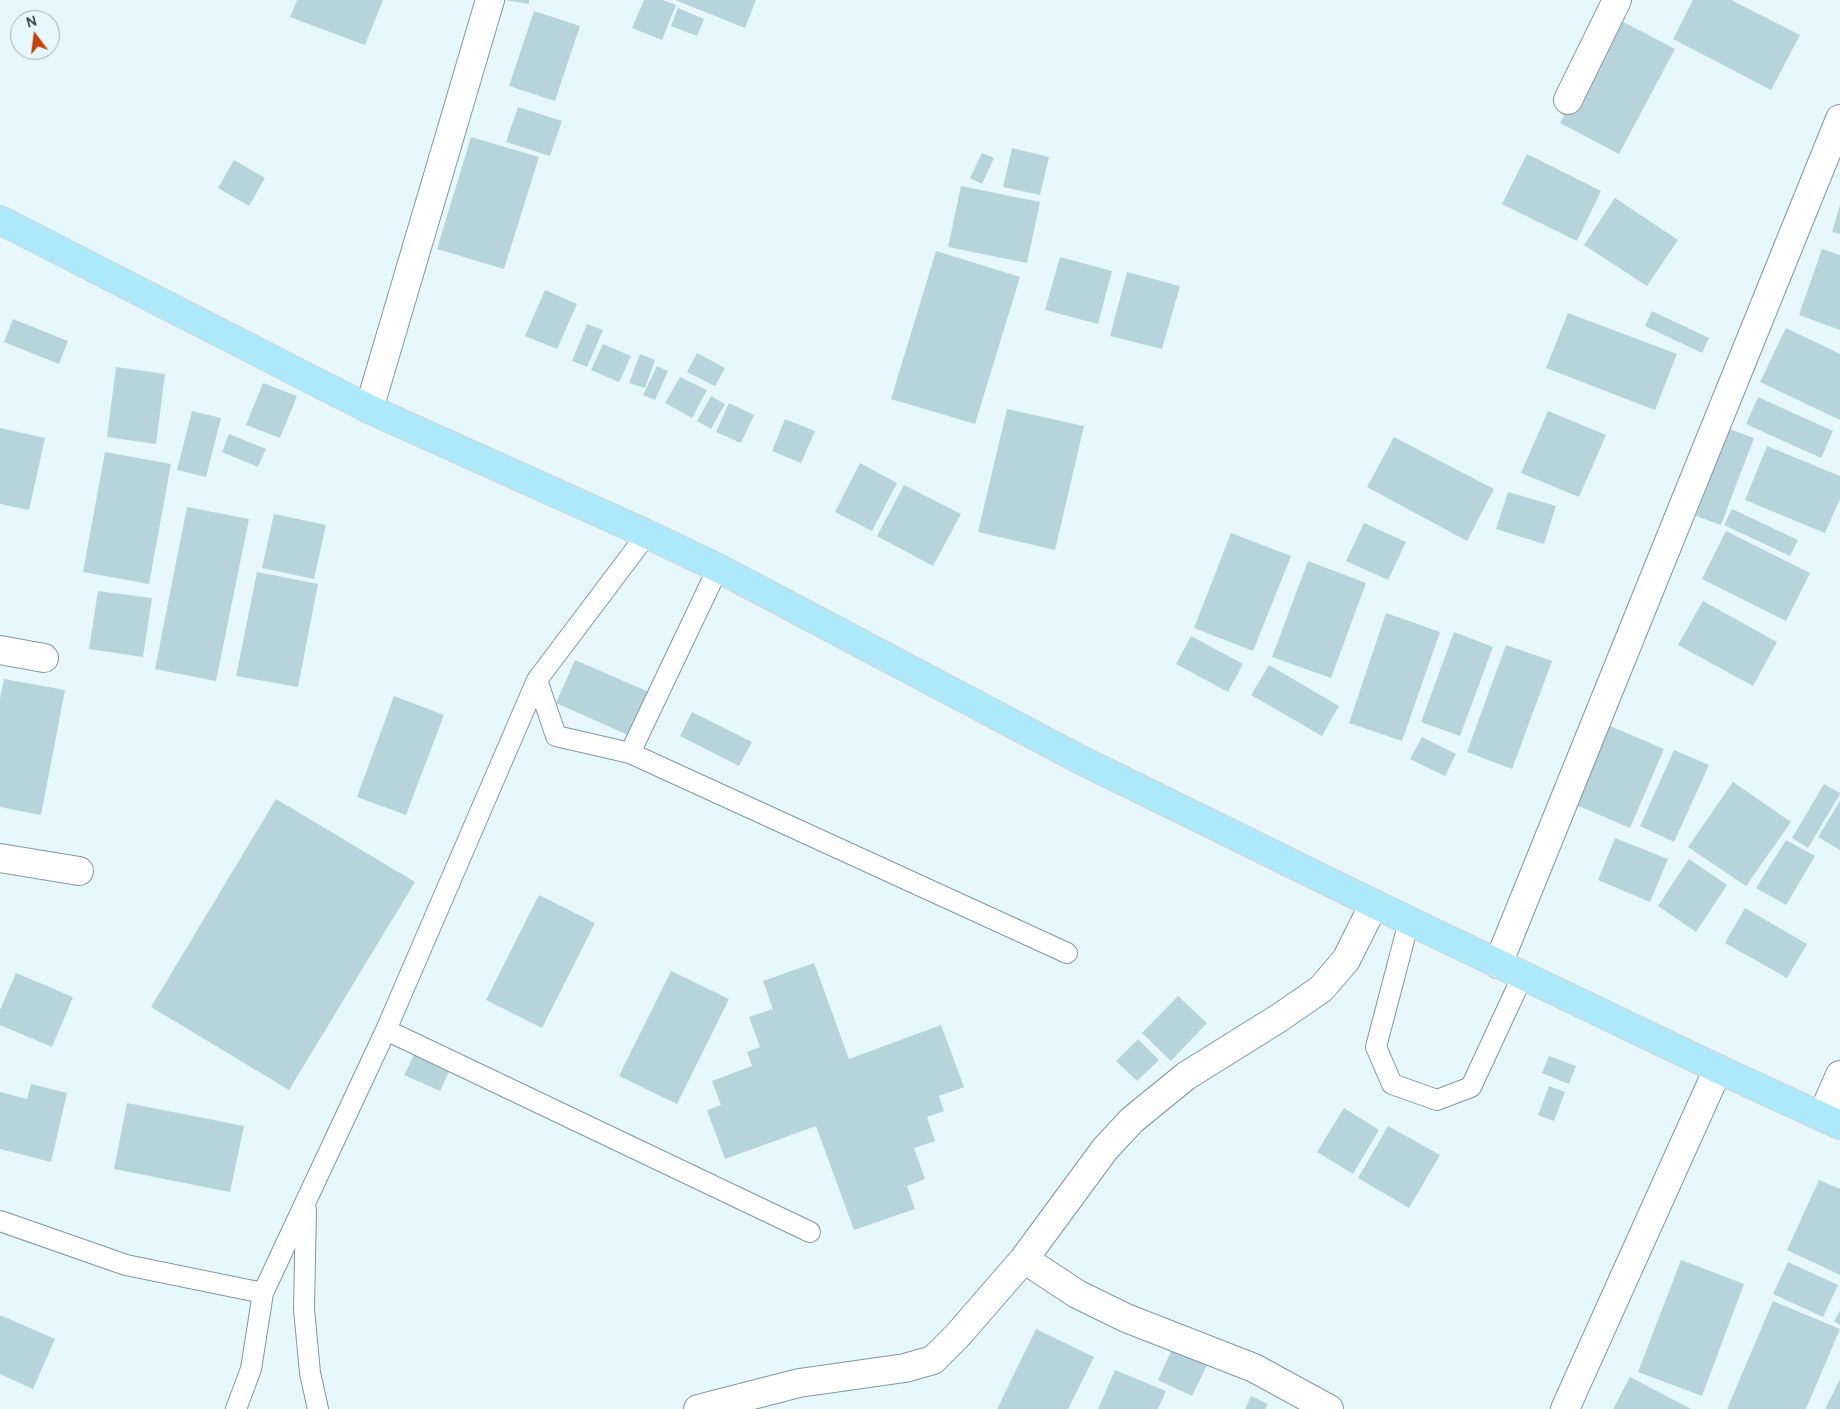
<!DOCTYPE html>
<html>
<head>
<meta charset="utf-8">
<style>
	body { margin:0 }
	#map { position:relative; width:1840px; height:1409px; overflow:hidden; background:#e6f8fd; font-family:Manrope,sans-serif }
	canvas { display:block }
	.north { position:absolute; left:10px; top:10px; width:50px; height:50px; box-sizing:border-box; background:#e6f8fd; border:1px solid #9eaeb2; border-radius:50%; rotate:345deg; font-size:14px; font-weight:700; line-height:20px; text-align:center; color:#323e41 }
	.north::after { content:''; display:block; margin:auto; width:18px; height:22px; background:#c74009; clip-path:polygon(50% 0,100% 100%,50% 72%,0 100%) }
</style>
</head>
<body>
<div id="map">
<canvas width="1840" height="1409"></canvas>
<div class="north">N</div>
</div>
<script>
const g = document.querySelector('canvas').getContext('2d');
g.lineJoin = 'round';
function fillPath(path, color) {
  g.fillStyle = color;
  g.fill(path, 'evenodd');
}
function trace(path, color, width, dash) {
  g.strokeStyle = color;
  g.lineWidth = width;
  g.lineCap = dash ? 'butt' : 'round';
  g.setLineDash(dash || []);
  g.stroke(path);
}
const building = new Path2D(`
	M297,0h86l-18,45 -75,-28z
	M505,0h24v4z
	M644,0h19l13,5 -14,35 -30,-12z
	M675,0h81l-11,28z
	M1693,0h38l69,35 -29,55 -98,-51z
	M678,8l26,11 -7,17 -26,-10z
	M534,11l46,15 -25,75 -46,-15z
	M1616,18l59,31 -56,105 -59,-31z
	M518,107l44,14 -12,35 -44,-14z
	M471,137l68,20 -35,112 -67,-20z
	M1012,148l37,9 -9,38 -37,-8z
	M982,153l12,5 -12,26 -12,-6z
	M1527,154l74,37 -24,50 -75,-37z
	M234,160l31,18 -16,28 -31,-18z
	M961,186l79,16 -13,61 -79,-16z
	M1615,198l63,42 -31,46 -63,-41z
	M1840,205v29l-8,-2z
	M1822,249l18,6v75l-41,-15z
	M936,251l84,26 -45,147 -84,-25z
	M1060,257l52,14 -14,53 -53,-14z
	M1127,272l53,14 -18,63 -52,-13z
	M545,290l32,14 -20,45 -32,-13z
	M1652,311l57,27 -7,15 -57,-27z
	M1568,313l109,41 -22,56 -109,-42z
	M13,319l55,22 -9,23 -55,-22z
	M587,324l16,6 -16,37 -15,-6z
	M1786,328l54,26v66l-80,-38z
	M603,344l28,12 -12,26 -28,-12z
	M697,353l28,15 -10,18 -28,-14z
	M640,354l15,6 -10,28 -16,-5z
	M657,366l11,5 -13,29 -12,-5z
	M116,367l49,7 -9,70 -49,-7z
	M680,377l27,13 -15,28 -27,-15z
	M263,383l34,13 -17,42 -34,-13z
	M711,396l14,8 -14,25 -14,-8z
	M1758,397l75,34 -12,27 -75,-34z
	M729,403l25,12 -13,28 -25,-11z
	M1007,409l77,17 -29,124 -77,-18z
	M192,411l29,7 -15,59 -29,-7z
	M1548,411l58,24 -27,62 -58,-24z
	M785,419l30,12 -14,32 -29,-12z
	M0,428l45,10 -16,72 -29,-6z
	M1729,429l25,9 -33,87 -25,-9z
	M229,434l37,15 -8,18 -36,-15z
	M1394,437l100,52 -27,52 -100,-54z
	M1767,446l73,30v23l-15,34 -80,-33z
	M105,452l66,12 -22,120 -66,-12z
	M860,463l37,20 -25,48 -37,-19z
	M904,485l57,29 -28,52 -56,-30z
	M1508,492l48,14 -12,38 -48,-15z
	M187,507l62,12 -33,162 -61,-12z
	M1732,509l66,31 -8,16 -66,-31z
	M274,514l52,11 -12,54 -52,-11z
	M1364,523l42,19 -18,38 -42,-19z
	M1726,531l84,42 -24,48 -84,-42z
	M1231,533l60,23 -38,95 -59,-23z
	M1308,561l58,22 -35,95 -59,-21z
	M257,572l61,12 -20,103 -62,-11z
	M98,591l54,7 -9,59 -54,-8z
	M1703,601l74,41 -24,44 -75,-41z
	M1386,613l54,19 -38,109 -53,-18z
	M1454,632l39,15 -33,89 -39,-14z
	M1191,636l52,28 -15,28 -52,-28z
	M1506,645l46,16 -40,108 -45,-17z
	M575,660l74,32 -19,44 -74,-33z
	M1269,665l70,41 -17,30 -71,-41z
	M4,679l61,11 -24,125 -41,-8v-108z
	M394,696l50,19 -38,100 -49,-18z
	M692,712l60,30 -13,24 -59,-30z
	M1608,725l56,24 -34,79 -56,-24z
	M1422,737l34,17 -11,22 -35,-17z
	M1674,750l35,15 -35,77 -34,-16z
	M1733,782l58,40 -45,64 -58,-39z
	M1824,784l16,9v1l-32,54 -16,-10z
	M276,799l139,83 -126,208 -138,-83z
	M1840,801v49l-22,-13z
	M1615,838l53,21 -18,43 -52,-22z
	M1786,840l29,16 -29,49 -30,-17z
	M1689,859l38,26 -31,47 -38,-26z
	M539,895l56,28 -53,105 -56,-28z
	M1745,908l62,36 -20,34 -62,-35z
	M814,963l35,96 92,-34 23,62 -25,9 5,15 -17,6 8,24 -21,7 11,31 -18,7 8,23 -61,21 -38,-104 -91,33 -18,-49 14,-5 -9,-24 40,-15 -5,-14 13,-5 -11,-30 24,-8 -10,-28z
	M671,971l58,28 -52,105 -58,-28z
	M16,973l57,24 -21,50 -52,-22v-15z
	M1178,996l29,27 -36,38 -29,-28z
	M1138,1039l21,21 -22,21 -21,-20z
	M414,1055l35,17 -9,19 -36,-16z
	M1549,1056l27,10 -7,18 -27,-11z
	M31,1084l36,9 -16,69 -51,-13v-57l27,7z
	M1549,1086l16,6 -11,29 -16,-6z
	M127,1103l117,23 -14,66 -116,-23z
	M1344,1108l35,22 -26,44 -36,-22z
	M1388,1126l52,29 -31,53 -51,-30z
	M1819,1180l21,9v86l-53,-25z
	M1681,1260l63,24 -42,112 -64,-24z
	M1788,1262l50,23 -15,32 -50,-23z
	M1773,1301l67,28 -34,80h-79z
	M1840,1311v14l-6,-4z
	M0,1315l55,24 -22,50 -33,-15z
	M1036,1329l58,28 -26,52h-71z
	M1173,1347l35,16 -16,33 -34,-16z
	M1115,1370l51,21 -8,18h-60z
	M1630,1377l61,32h-78z
	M1840,1379v30h-15z
	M1251,1396l17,8 -3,5h-20z`);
const service = new Path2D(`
	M537,680l19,56 74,17 437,200
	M630,753l88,-185
	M1409,921l-33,126 16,37 45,16 34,-13 52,-112
	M386,1030l424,202
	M306,1210l-2,99 6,64 8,36
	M0,1221l126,44 137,28
	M236,1409l15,-40 12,-76 123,-263 151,-350 110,-146`);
const minor = new Path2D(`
	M1568,100l49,-100
	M369,409l121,-409
	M0,650l44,8
	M0,858l79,13
	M1498,964l342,-845
	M1822,1116l18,-41
	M1024,1259l53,35 49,24 128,50 75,41
	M698,1409l101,-26 106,-15 28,-8 25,-25 66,-76 81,-110 27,-29 54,-44 93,-58 42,-29 25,-29 28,-56
	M1565,1409l153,-340`);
const primary = new Path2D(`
	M0,220l369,189 278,125 71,34 361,191 295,145 344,165 122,56`);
fillPath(building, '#b7d4dd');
trace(service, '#7e99a2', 22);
trace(minor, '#7e99a2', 30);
trace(primary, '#d2d5d5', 30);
trace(service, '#fff', 20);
trace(minor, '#fff', 28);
trace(primary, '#ade9fa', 28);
</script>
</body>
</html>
